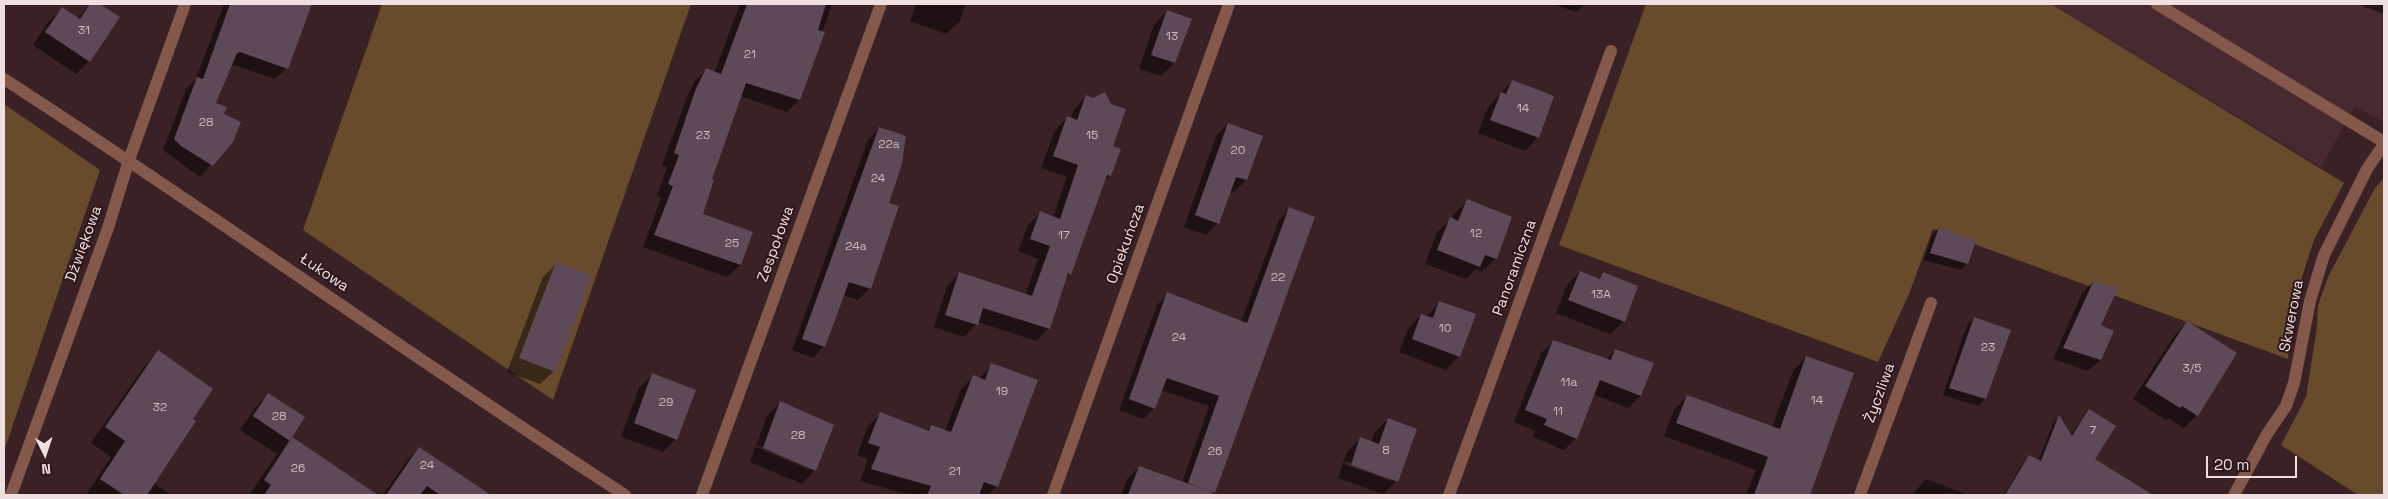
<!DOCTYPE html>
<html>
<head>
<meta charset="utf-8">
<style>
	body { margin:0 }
	#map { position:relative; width:2388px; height:499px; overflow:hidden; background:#392126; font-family:"Space Grotesk",sans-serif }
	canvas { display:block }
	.frame { position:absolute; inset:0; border:5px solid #f0dfe1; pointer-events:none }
	.north { position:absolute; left:20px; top:429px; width:50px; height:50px; -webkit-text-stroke:4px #2f181c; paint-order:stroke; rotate:176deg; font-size:14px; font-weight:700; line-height:20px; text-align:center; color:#f0dfe1 }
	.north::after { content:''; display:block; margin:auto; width:18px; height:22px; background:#f0dfe1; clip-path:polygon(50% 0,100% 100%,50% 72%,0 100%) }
	.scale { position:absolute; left:2206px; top:456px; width:91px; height:22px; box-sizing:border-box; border:2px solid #f0dfe1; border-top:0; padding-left:6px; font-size:15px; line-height:18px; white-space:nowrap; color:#f0dfe1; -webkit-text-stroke:4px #2f181c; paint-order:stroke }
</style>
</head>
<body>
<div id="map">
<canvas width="2388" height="499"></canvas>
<div class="frame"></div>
<div class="north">N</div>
<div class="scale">20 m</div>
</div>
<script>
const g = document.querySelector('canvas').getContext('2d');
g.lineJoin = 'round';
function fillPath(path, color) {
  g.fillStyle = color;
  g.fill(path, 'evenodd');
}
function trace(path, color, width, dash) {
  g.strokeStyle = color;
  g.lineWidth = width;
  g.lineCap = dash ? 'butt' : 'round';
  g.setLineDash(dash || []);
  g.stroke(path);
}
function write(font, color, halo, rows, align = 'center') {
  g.font = font + ' "Space Grotesk",sans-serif';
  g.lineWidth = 4;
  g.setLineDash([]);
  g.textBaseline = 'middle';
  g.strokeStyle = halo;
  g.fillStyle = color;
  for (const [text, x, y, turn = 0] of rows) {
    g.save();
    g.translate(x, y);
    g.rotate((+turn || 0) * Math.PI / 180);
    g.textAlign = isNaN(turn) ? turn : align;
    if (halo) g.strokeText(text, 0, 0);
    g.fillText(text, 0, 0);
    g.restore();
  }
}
const built = new Path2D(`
	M2051,4h333v118l-29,-15 -34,60z`);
const green = new Path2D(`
	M382,4h309l-138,396 -250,-170z
	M1646,4h405l293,179 -30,57 -22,68 -4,51 -355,-130 -24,65 -31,68 -319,-117z
	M4,104l96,66 -96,281z
	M2384,178v317h-26l-77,-50 25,-48 11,-70 1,-22 11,-30 46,-87z`);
const shadow = new Path2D(`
	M90,4h8l20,14 -29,43 -13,13 -43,-29 15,-23 14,-13 15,10z
	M224,4h87l-24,64 -12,11 -44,-15 -17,40 9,11 9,26 -32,36 -37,-27 23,-61 10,-10z
	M740,4h92l-33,96 -12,12 -47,-16 -30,84 -9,35 50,18 -11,32 -13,12 -84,-30 18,-49 -4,-2 10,-29 -5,-2 22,-60 10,-23 12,-12 8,3z
	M916,4h50l-6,17 -14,13 -36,-13z
	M1553,4h32l-9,8z
	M2357,4h27v10z
	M1167,11l7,52 -13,13 -22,-7 15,-44z
	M1512,81l26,56 -13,14 -47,-18 10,-26z
	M1086,97l24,8v70l-7,7 -33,92 -6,6 -15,48 -13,13 -58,-19 -14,15 -30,-10 13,-41 12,-13 66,22 13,-36 -20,-8 10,-26 12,-12 13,4 14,-40 -26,-9 14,-38 12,-12 4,1 3,-10z
	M1228,124l34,13 -16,43 -12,12 -4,-2 -12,33 -12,12 -22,-8 32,-91z
	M879,128l8,76 -17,84 -12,12 -15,-5 -19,51 -11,12 -21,-8 76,-210z
	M1467,201l29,57 -14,14 -6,-3 -10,10 -41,-15 12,-32 15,-13 2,-5z
	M1290,209l-76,283 -3,3h-90l6,-16 12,-12 43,15 27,-76 -48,-16 -7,18 -11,11 -24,-9 38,-105 11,-11 73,28 38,-102z
	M1939,228l28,36 -7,6 -36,-10 8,-25z
	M557,263l-3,108 -14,13 -33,-12 36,-95z
	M1580,272l18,7 5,-6 21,48 -14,13 -54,-21 11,-28z
	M2094,281l5,45 13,6 -12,28 -12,11 -35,-12 29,-66z
	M1440,302l19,54 -13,14 -47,-18 9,-23 13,-14 5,2z
	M1974,318l35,13 -24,68 -7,7 -35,-11 24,-70z
	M2187,323l10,92 -13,13 -16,-10 -2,2 -33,-21 41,-63z
	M1553,342l53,18 9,-10 37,14 -12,32 -12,12 -35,-14 -17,44 -12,12 -31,-13 2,-6 -21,-9 27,-69z
	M158,352l33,67 -38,64 18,12h-85l25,-38 -20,-14 52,-75z
	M1806,357l47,17 -45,121h-62l10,-25 -92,-34 10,-26 13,-14 85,31 21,-56z
	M992,365l5,121 -9,9h-78l-50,-14 8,-22 -11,-4 11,-29 12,-12 46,17 6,-5 13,5 16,-42 12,-12 6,2z
	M652,375l24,64 -13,13 -42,-15 18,-49z
	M268,394l35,24 -16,25 85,50 -1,2h-122l28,-41 -37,-24 15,-22z
	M780,402l35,68 -13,14 -52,-22 17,-46zM757,445l53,22v3l-54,-23z
	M2089,410l4,49 58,36h-147l19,-32 6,-7 9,5 15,-38 6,-6 11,19z
	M1388,419l9,62 -14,13 -45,-16 9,-26 14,-14 10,4 4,-10zM1345,461l46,17v3l-47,-17z
	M419,448l69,47h-105l23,-33z
	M1926,479l42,16h-56z`);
const building = new Path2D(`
	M90,4h10l20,13 -30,45 -45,-30 17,-25 18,12z
	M230,4h82l-24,65 -48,-17 -3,1 -21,50 11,4 -3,7 17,8 -8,20 -20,24 -32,-20 -7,-7 23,-62 6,2z
	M747,4h79l-8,26 7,2 -25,68 -54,-17 -34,96 2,1 -11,34 50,18 -12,33 -87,-30 19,-49 -5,-2 11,-29 -5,-2 21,-62 11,-23 15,6z
	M1167,10l25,9 -17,44 -24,-8z
	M1512,80l42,16 -15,42 -49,-18 11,-28 5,2z
	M1105,92l6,12 15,5 -13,37 8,3 -10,27 -4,-1 -36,100 -3,-2 -18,56 -67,-21 -5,17 -33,-10 14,-43 73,24 18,-50 -20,-7 10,-28 20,8 18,-54 -25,-9 14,-40 10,4 9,-25 7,3z
	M1228,123l35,13 -16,44 -11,-3 -17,47 -24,-9z
	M879,127l27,9 -4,28 -13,39 10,3 -28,83 -22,-7 -24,65 -23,-8z
	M1467,199l45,18 -15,42 -12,-4 -5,12 -43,-17 13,-33 8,4z
	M1289,207l26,10 -100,276 -27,-10 31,-87 -52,-18 -12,31 -26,-10 38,-107 80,31z
	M1939,227l37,14 -8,23 -38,-11z
	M556,262l36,13 -37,97 -36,-14z
	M1580,271l20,8 3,-7 35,14 -13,36 -57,-22z
	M2094,280l24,8 -17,37 13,6 -13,29 -38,-12z
	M1439,301l37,13 -16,43 -48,-18 9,-25 12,4z
	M1974,317l37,13 -25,69 -37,-11z
	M2187,321l50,32 -39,63 -16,-10 -2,2 -35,-22z
	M1553,340l58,20 4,-11 39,14 -13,33 -41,-16 -23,59 -33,-14 3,-6 -22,-9z
	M158,350l55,39 -20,30 3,2 -49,74h-23l-24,-16 25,-38 -20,-14z
	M1806,356l48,17 -44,122h-56l14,-38 -92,-34 11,-28 93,34z
	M991,363l47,17 -40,107 -14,-5 -5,13h-52l4,-9 -60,-17 9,-22 -12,-4 12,-31 49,19 2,-6 20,7 22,-57 12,5z
	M652,373l44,17 -19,50 -43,-17z
	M268,393l37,24 -15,24 -37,-25z
	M780,401l54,24 -18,46 -53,-23z
	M2089,409l27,17 -21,33 58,36h-148l24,-40 12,6 18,-46 13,21z
	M1388,418l29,11 -19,53 -47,-17 9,-28 19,7z
	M292,437l18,12 68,46h-114l7,-10 -7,-5z
	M419,447l72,48h-51l-13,-9 -7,9h-34z
	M1139,466l73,26v3h-84z`);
const lane = new Path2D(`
	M2157,4l227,138`);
const street = new Path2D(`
	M4,79c209,135 412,281 621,416
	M11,495l97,-267 21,-68 56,-156
	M702,495l179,-491
	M1053,495l176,-491
	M1449,495l162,-444
	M1860,495l71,-192
	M2234,495l33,-61 19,-28 8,-23 16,-82 14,-46 43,-86 17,-25`);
const numberNames = [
	["31",84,31],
	["13",1172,37],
	["21",750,55],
	["14",1523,109],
	["28",206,123],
	["23",703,136],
	["15",1092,136],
	["22a",889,145],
	["20",1238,151],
	["24",878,179],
	["12",1476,234],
	["17",1064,236],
	["25",732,244],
	["24a",856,247],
	["22",1278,278],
	["13A",1601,295],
	["10",1445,329],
	["24",1179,338],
	["23",1988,348],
	["3/5",2192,369],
	["11a",1569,383],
	["19",1002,392],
	["14",1817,401],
	["29",666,403],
	["32",160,408],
	["11",1558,412],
	["28",279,417],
	["7",2093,431],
	["28",798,436],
	["8",1386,451],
	["26",1215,452],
	["24",427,466],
	["26",298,469],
	["21",955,472]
];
const streetNames = [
	["Dźwiękowa",84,244,-70],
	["Zespołowa",776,244,-70],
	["Opiekuńcza",1126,244,-70],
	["Panoramiczna",1515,268,-70],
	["Łukowa",324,273,34],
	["Skwerowa",2292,316,-79],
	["Życzliwa",1880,393,-70]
];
fillPath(built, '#47292f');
fillPath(green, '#674b2b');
fillPath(shadow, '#0007');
fillPath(building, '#5e4958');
trace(lane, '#84584a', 12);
trace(street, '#84584a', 12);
write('12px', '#ccbabf', null, numberNames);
write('15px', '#f0dfe1', '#2f181c', streetNames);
</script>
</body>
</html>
